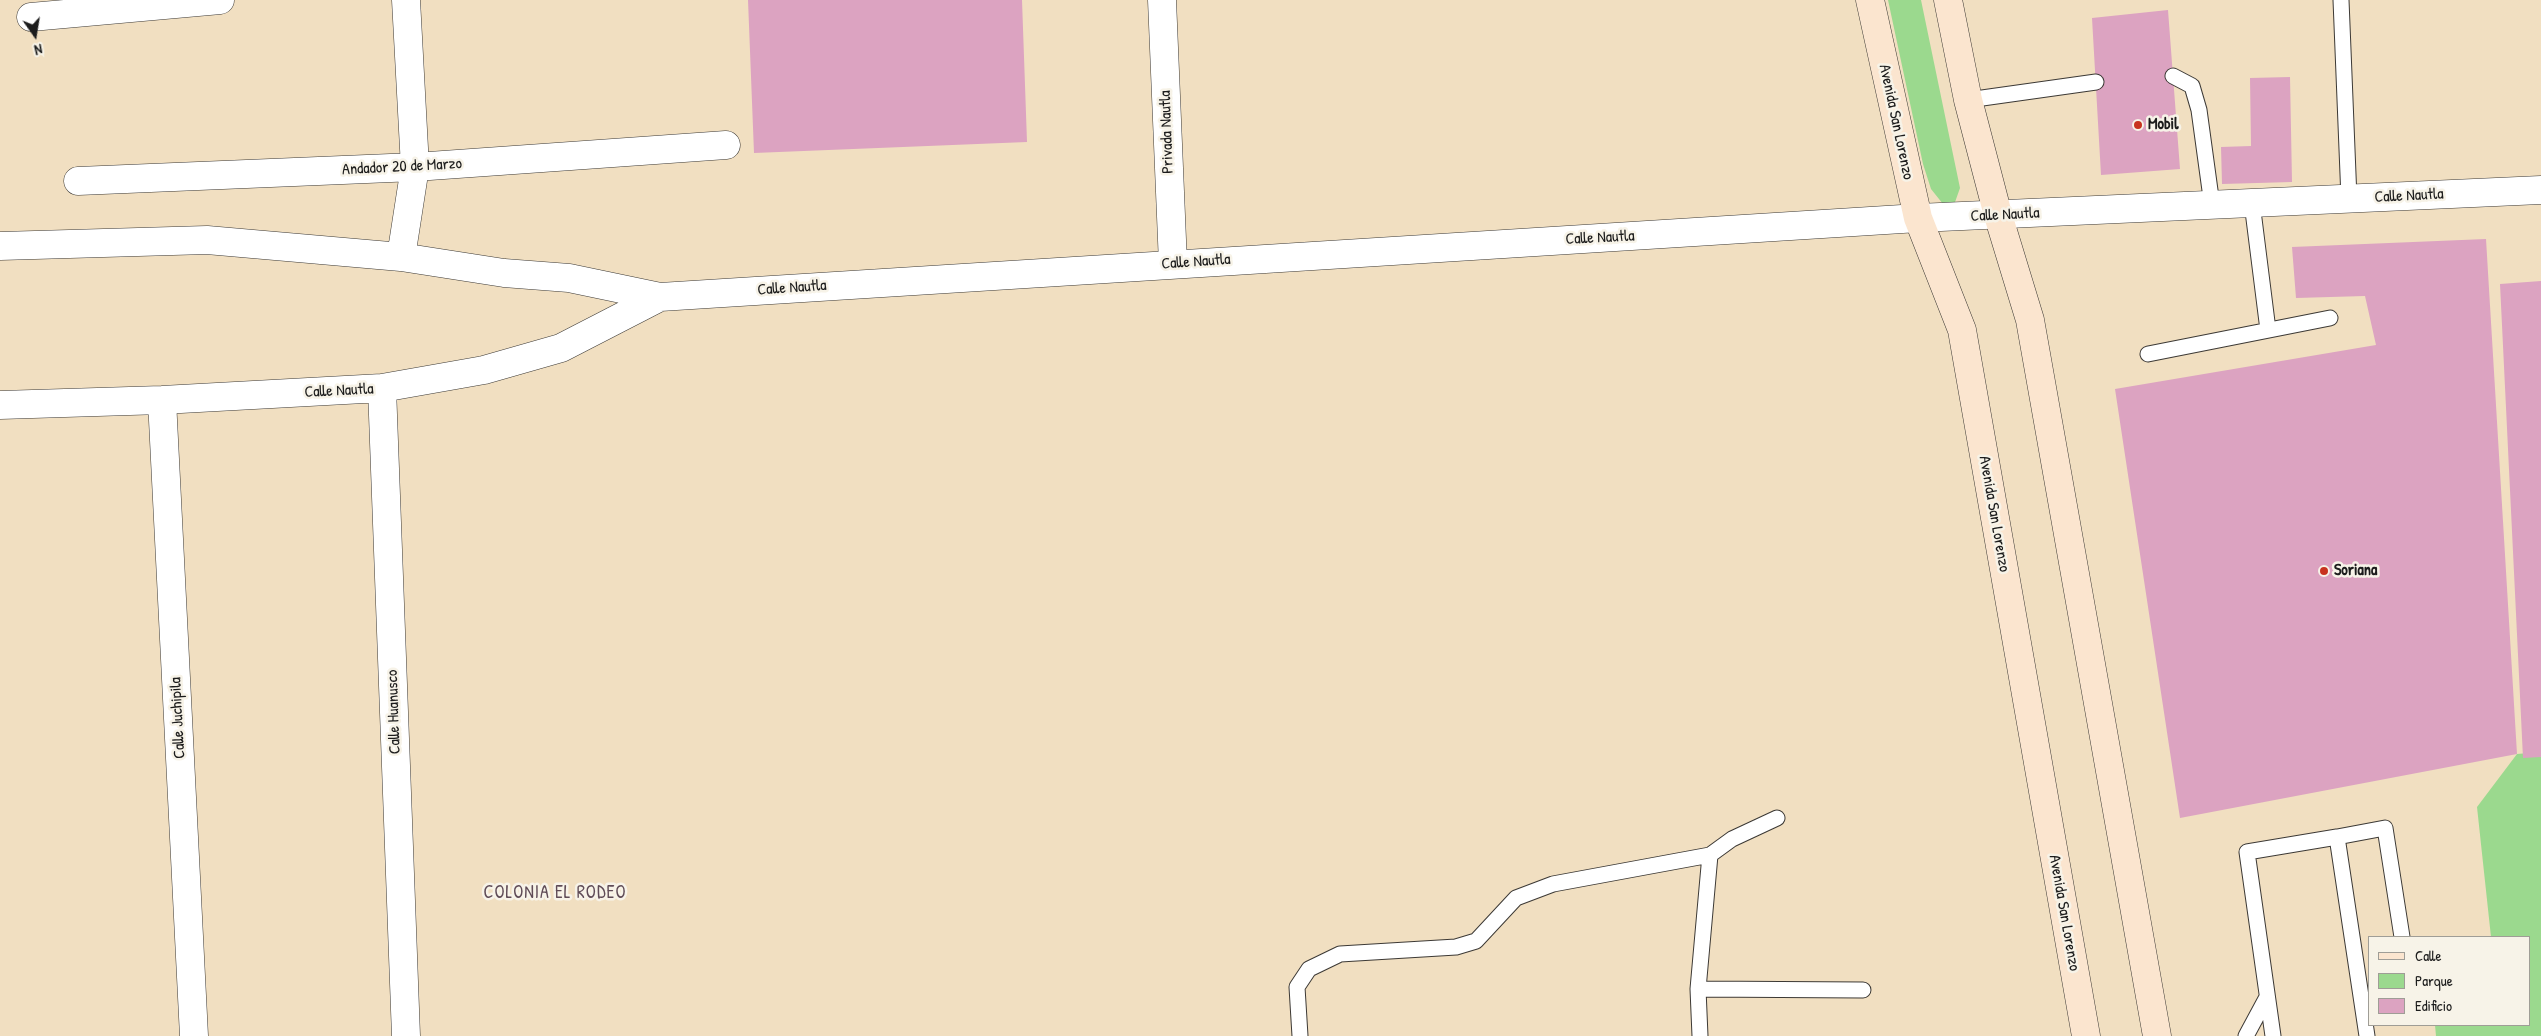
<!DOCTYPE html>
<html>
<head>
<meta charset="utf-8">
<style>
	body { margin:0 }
	#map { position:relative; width:2541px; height:1036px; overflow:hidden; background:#f1dfc1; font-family:"Patrick Hand",sans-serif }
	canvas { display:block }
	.legend { position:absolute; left:2368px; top:936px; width:162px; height:90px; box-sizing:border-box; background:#f7f3e8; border:1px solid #9f9d96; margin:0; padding:6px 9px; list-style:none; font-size:15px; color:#1c1c1c }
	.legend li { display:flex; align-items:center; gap:10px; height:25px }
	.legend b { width:25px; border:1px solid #9f9d96 }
	.north { position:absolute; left:10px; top:10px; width:50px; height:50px; -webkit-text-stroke:4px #f7f3e8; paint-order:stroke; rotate:167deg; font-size:14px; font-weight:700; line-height:20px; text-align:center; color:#1c1c1c }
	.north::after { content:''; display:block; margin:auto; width:18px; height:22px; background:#1c1c1c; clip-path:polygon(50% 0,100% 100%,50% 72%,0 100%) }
</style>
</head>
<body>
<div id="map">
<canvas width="2541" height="1036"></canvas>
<ul class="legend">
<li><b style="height:6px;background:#fbe5cf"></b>Calle</li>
<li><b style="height:14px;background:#9bd98e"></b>Parque</li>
<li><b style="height:14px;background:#dca3c1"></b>Edificio</li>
</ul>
<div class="north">N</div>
</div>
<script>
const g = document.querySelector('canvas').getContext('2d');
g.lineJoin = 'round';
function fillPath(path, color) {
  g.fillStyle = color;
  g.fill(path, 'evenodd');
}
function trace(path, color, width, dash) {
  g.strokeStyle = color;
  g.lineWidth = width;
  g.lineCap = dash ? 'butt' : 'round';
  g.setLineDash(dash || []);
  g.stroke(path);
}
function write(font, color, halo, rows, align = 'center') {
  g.font = font + ' "Patrick Hand",sans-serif';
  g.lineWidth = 5;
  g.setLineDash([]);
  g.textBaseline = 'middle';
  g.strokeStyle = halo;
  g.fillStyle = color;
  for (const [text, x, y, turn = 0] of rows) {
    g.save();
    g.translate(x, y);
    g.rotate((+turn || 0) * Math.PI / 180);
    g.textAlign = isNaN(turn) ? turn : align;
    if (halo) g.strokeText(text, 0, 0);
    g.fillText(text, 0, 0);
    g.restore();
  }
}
const green = new Path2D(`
	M1888,0h33l39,188 -6,17 -11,-1 -12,-15 -8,-25z
	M2541,752v284h-105l-1,-11h95v-88h-39l-14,-130 40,-53z`);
const building = new Path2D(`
	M748,0h274l5,142 -273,11z
	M2168,10l12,159 -79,6 -9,-157z
	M2290,77l2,105 -70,2 -1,-37 30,-1 -1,-68z
	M2486,239l31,515 -337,64 -65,-429 261,-44 -11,-49 -69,2 -4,-51z
	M2541,281v476l-18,1 -23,-474z`);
const lane = new Path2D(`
	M2341,0l8,199
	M2173,76l19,10 7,24 13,95
	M1968,100l128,-18
	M2252,203l16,127
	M2148,354l182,-36
	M2337,837l48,-9 17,109
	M1698,989l165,1
	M1300,1036l-3,-49 12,-18 31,-15 116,-7 20,-6 40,-43 37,-14 157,-29
	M1700,1036l-2,-47 12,-134 22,-16 45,-21
	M2246,1036l21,-39
	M2273,1036l-26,-184 90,-15 30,199`);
const street = new Path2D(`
	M1162,0l11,264
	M31,17l189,-17
	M78,181l337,-14 311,-22
	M0,246l207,-6 194,17 103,16 65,5 91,19 1258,-79 623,-28
	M401,257l14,-90 -9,-167
	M382,388l24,648
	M162,400l32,636
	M0,405l162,-5 220,-12 102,-18 77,-22 99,-51`);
const secondary = new Path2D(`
	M1870,0l48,218 44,112 124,706
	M1948,0l20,100 30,115 32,105 127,716`);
const markers = [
	[2138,125,5,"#c8321e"],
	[2324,571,5,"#c8321e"]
];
const streetNames = [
	["Avenida San Lorenzo",1896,122,78],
	["Privada Nautla",1167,132,-92],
	["Andador 20 de Marzo",402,167,-3],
	["Calle Nautla",2409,196,-3],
	["Calle Nautla",2005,215,-3],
	["Calle Nautla",1600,238,-3],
	["Calle Nautla",1196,262,-4],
	["Calle Nautla",792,288,-4],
	["Calle Nautla",339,391,-3],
	["Avenida San Lorenzo",1994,514,80],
	["Calle Huanusco",394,712,-92],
	["Calle Juchipila",178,718,-93],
	["Avenida San Lorenzo",2064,913,80]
];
const poiNames = [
	["Mobil",2148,125],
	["Soriana",2334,571]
];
const neighbourhoodNames = [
	["COLONIA EL RODEO",555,893]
];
fillPath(green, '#9bd98e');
fillPath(building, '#dca3c1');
trace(lane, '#3c3935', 17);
trace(street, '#3c3935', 29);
trace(secondary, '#3c3935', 29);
trace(lane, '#fff', 15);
trace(street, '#fff', 28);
trace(secondary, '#fbe5cf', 28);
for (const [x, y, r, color] of markers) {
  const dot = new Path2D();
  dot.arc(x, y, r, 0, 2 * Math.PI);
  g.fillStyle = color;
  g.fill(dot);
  trace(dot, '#f7f3e8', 2);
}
write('16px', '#1c1c1c', '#f7f3e8', streetNames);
write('bold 16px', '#1c1c1c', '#f7f3e8', poiNames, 'left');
g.letterSpacing = '1px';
write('18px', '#5f4b56', '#f7f3e8', neighbourhoodNames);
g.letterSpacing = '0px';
</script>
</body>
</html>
